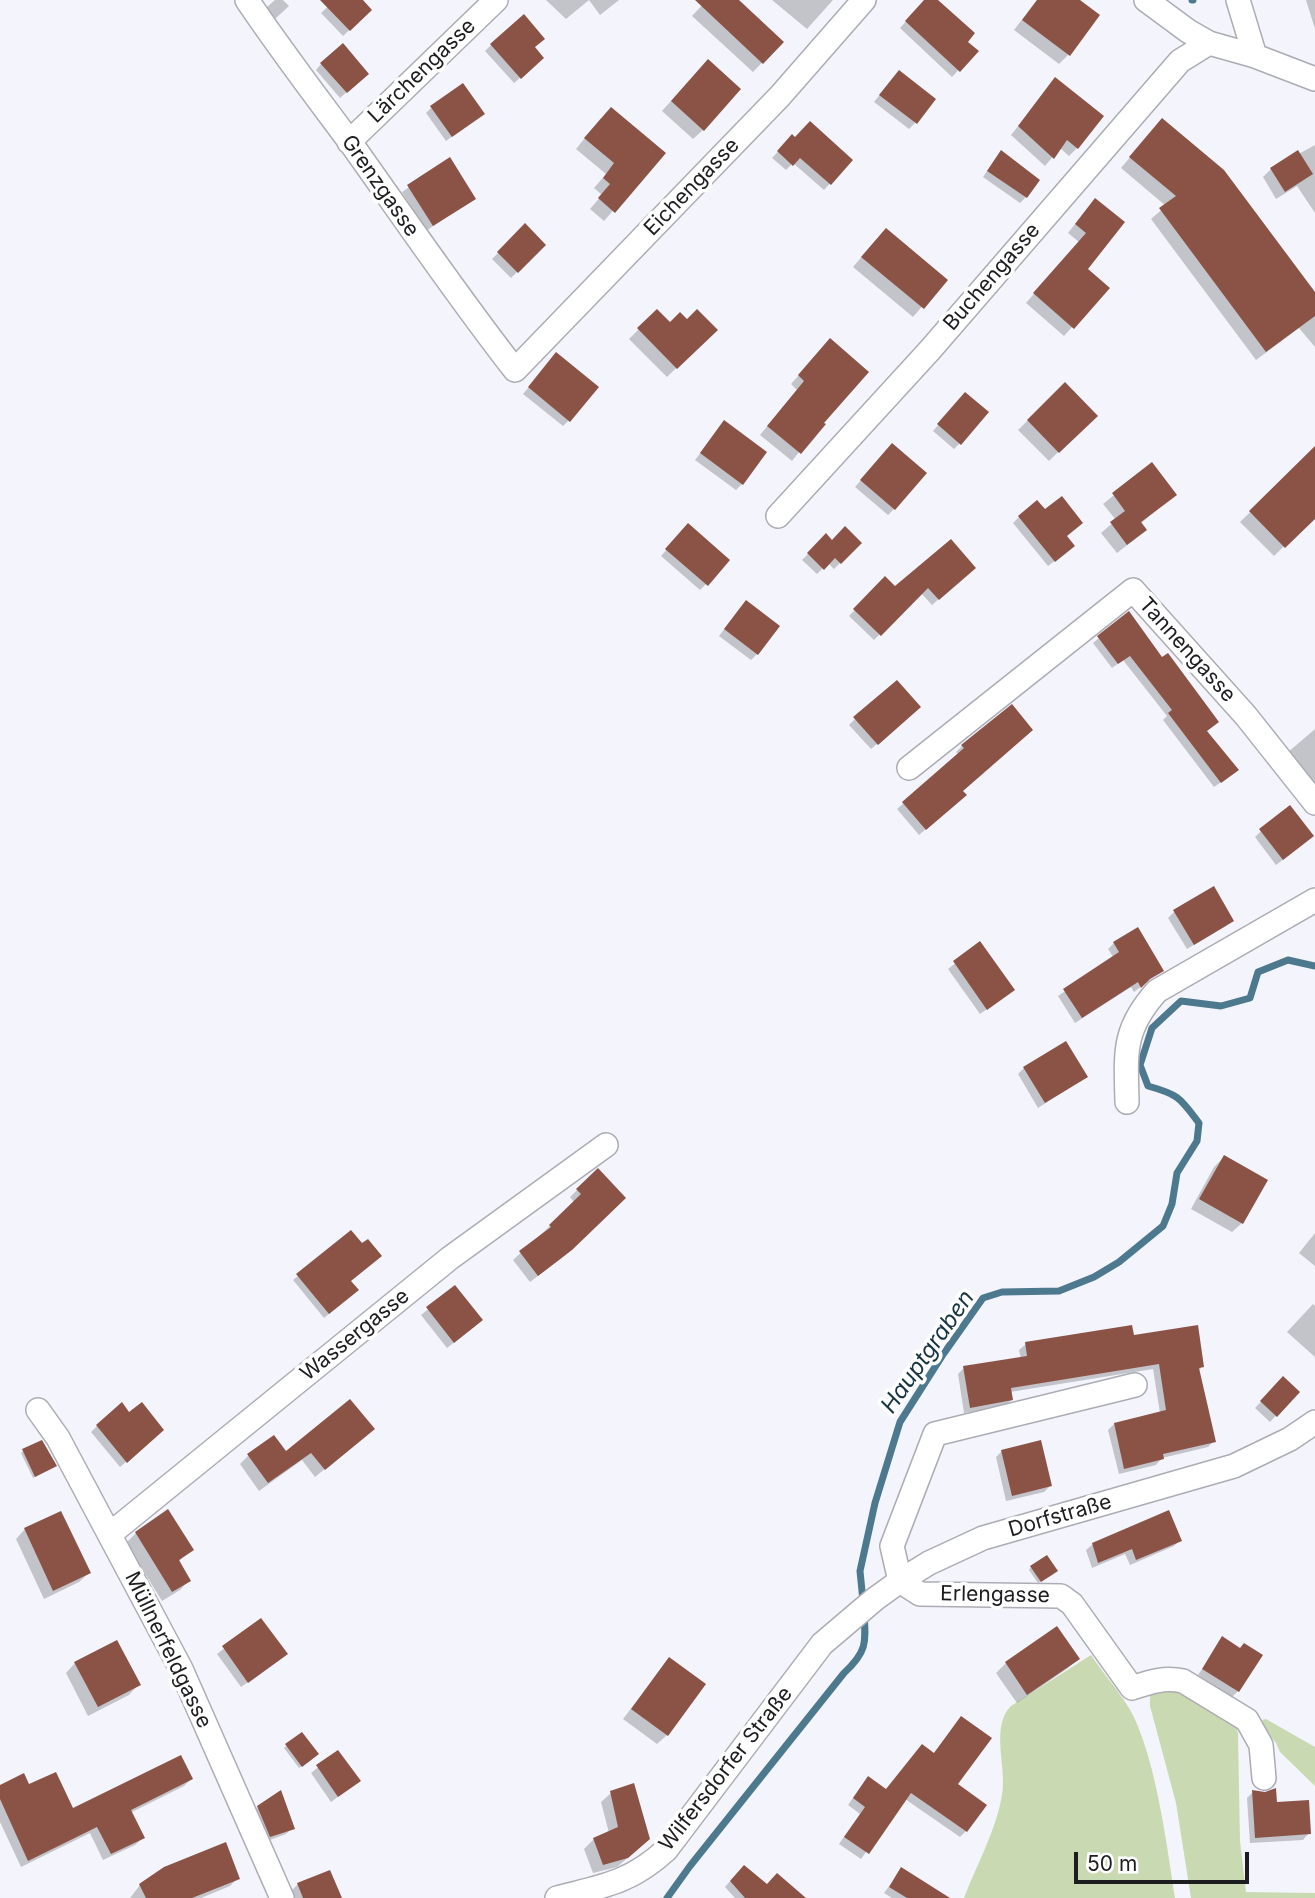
<!DOCTYPE html>
<html>
<head>
<meta charset="utf-8">
<style>
	body { margin:0 }
	#map { position:relative; width:1315px; height:1898px; overflow:hidden; background:#f4f4fd; font-family:Inter,sans-serif }
	canvas { display:block }
	.scale { position:absolute; left:1074px; top:1852px; width:175px; height:32px; box-sizing:border-box; border:4px solid #1d1d20; border-top:0; padding-left:9px; font-size:21px; line-height:24px; white-space:nowrap; color:#1d1d20; -webkit-text-stroke:5px #fff; paint-order:stroke }
</style>
</head>
<body>
<div id="map">
<canvas width="1315" height="1898"></canvas>
<div class="scale">50 m</div>
</div>
<script>
const g = document.querySelector('canvas').getContext('2d');
g.lineJoin = 'round';
function fillPath(path, color) {
  g.fillStyle = color;
  g.fill(path, 'evenodd');
}
function trace(path, color, width, dash) {
  g.strokeStyle = color;
  g.lineWidth = width;
  g.lineCap = dash ? 'butt' : 'round';
  g.setLineDash(dash || []);
  g.stroke(path);
}
function write(font, color, halo, rows, align = 'center') {
  g.font = font + ' Inter,sans-serif';
  g.lineWidth = 7;
  g.setLineDash([]);
  g.textBaseline = 'middle';
  g.strokeStyle = halo;
  g.fillStyle = color;
  for (const [text, x, y, turn = 0] of rows) {
    g.save();
    g.translate(x, y);
    g.rotate((+turn || 0) * Math.PI / 180);
    g.textAlign = isNaN(turn) ? turn : align;
    if (halo) g.strokeText(text, 0, 0);
    g.fillText(text, 0, 0);
    g.restore();
  }
}
const green = new Path2D(`
	M1091,1655c12,18 27,35 38,53 26,44 38,138 46,190h-211c13,-34 37,-77 39,-113 1,-25 -11,-60 8,-79z
	M1176,1689l58,30 4,14 2,108 6,51 69,1v5h-124l-15,-95 -26,-97v-13z
	M1266,1719l49,28v39l-35,-34 -4,-9 -13,-17 -1,-6z`);
const shadow = new Path2D(`
	M275,0h8l6,6 -14,13 -9,-11z
	M335,0h25l10,10 -27,26 -22,-23z
	M546,0h73l-19,15 -11,-15 -23,19z
	M707,0h30l45,42 -29,30 -61,-56z
	M772,0h61l-26,29z
	M925,0h11l30,42 10,9 -24,26 -52,-49z
	M1037,0h40l-8,54 -10,10 -45,-34z
	M1306,0h9v29z
	M491,45l42,3 3,16 -22,19 -29,-32z
	M321,64l40,15 -21,19 -24,-28z
	M698,71l5,59 -10,9 -31,-28z
	M893,78l22,45 -6,6 -35,-27z
	M1055,80l22,68 -8,8 -9,-8 -15,18 -34,-31z
	M432,107l44,12 -30,22 -20,-28z
	M601,118l62,35 -59,68 -14,-12 12,-14 -8,-7 12,-14 -30,-25z
	M1153,130l162,165v52l-16,-19 -43,32 -105,-141 15,-13 -45,-38z
	M786,143l65,17 -27,30 -31,-27 -7,7 -14,-12z
	M1315,145v68l-18,-27 -21,13 -13,-22 8,-8z
	M996,158l30,39 -6,6 -37,-26z
	M449,160l25,38 -48,33 -24,-39z
	M1087,209l-1,60 21,19 -43,48 -38,-33 53,-61 -11,-9z
	M525,226l19,19 -33,33 -19,-19z
	M876,240l69,40 -32,37 -60,-50z
	M657,311l13,14 45,5 -48,47 -38,-38z
	M822,349v74l-30,38 -32,-26 37,-45 -6,-6z
	M551,361l18,59 -6,6 -40,-32z
	M1065,384l30,32 -46,45 -31,-31z
	M960,400v43l-6,6 -21,-18z
	M719,429l23,55 -6,6 -41,-30z
	M1315,449v67l-41,40 -34,-34z
	M886,451l8,58 -6,6 -33,-28z
	M1151,465l24,30 -35,29 -5,15 -18,14 -16,-20 15,-13 -13,-16z
	M1019,517l46,20 1,15 -18,14 -35,-43z
	M682,532l24,52 -6,6 -39,-34z
	M826,536l6,6 28,1 -26,26 -6,-6 -11,11 -15,-14z
	M967,574l-35,31 -11,-12 -47,47 -25,-24 36,-37 10,9z
	M740,608l17,46 -6,6 -32,-24z
	M1128,614l78,117 25,44 -17,12 -51,-67 4,-4 -44,-56 -11,8 -19,-25z
	M1011,707l-50,84 -3,10 -39,34 -22,-26 62,-54 -3,-3 6,-6z
	M913,713l-42,36 -22,-24 6,-6z
	M1315,729v59l-28,-35z
	M1261,831l45,11 -30,23 -21,-28z
	M1174,912l58,8 -6,6 -39,23 -19,-31z
	M1114,943l48,27 -28,22 -3,-5 -56,36 -17,-27 56,-38 -6,-9z
	M980,944l26,52 -26,18 -32,-45z
	M1024,1068l62,9 -48,31 -20,-34z
	M1224,1157l18,66 -10,9 -41,-23 23,-42z
	M597,1171l-34,86 -33,25 -17,-22 62,-57 -5,-6z
	M1315,1233v33l-16,-13z
	M298,1276l52,5 2,14 -28,23 -31,-38z
	M455,1287l20,39 -28,22 -26,-33z
	M1313,1304l2,2v51l-28,-25z
	M1026,1344l176,23 -4,4 16,70 -6,6 -46,11 -6,7 -37,9 -11,-44 6,-6 46,-11 -7,-44 -143,23 2,8 -7,6 -41,7 -6,-39 6,-6 57,-9 -2,-9z
	M1283,1379l14,14 -27,29 -15,-14z
	M129,1415l27,21 -36,31 -29,-35 6,-6z
	M364,1437l-49,40 -13,-17 -43,31 -19,-27 8,-8 37,-2z
	M23,1451l32,15 -22,12 -12,-25z
	M1002,1451l48,35 -6,6 -38,9 -10,-44z
	M168,1511l23,39 -13,12 11,18 -9,10 -18,11 -36,-58 10,-10z
	M25,1529l64,44 -10,9 -35,17 -28,-60z
	M1180,1540l-6,6 -44,19 -5,-11 -33,14 -6,-18 7,-6z
	M1031,1567l23,7 -16,9 -9,-13z
	M261,1620l18,40 -38,27 -24,-33z
	M1057,1628l21,31 -10,9 -51,35 -21,-30 10,-10z
	M1223,1639l15,52 -6,6 -34,-22z
	M669,1659l-2,76 -10,9 -34,-25z
	M75,1663l63,22 -9,10 -41,21 -22,-43z
	M961,1718l-5,67 10,46 -6,6 -55,-38 -44,60 -22,-15 21,-30 -12,-9 14,-20 24,5 47,-36z
	M286,1746l28,11 -15,11 -15,-20z
	M337,1752l22,29 -28,21 -20,-29z
	M191,1779l-7,7 -54,27 13,25 -8,7 -32,15 -13,-27 -69,34 -21,-45v-35l29,-1 43,24z
	M1253,1792l23,12 33,29 -6,7 -53,3 -3,-45z
	M611,1793l27,56 -21,18 -24,6 -9,-24 10,-10 15,-6 -8,-31z
	M258,1807l34,21 -6,6 -22,8 -12,-29z
	M902,1869l30,29h-40l-8,-5z
	M738,1872l29,14 24,12h-56l-10,-11z
	M238,1878l-8,8 -29,12h-71l10,-13z
	M298,1884l42,14h-45l-3,-8z`);
const stream = new Path2D(`
	M1192,0h1
	M863,1601l-3,-30 15,-68 25,-81 42,-66 41,-58 19,-6 57,-1 35,-14 25,-15 44,-36 9,-22 5,-31 20,-32 2,-18c-19,-25 -19,-28 -51,-37l-8,-21 12,-37 29,-27 40,5 29,-8 8,-26 30,-12 27,6
	M667,1898l23,-32 154,-193c23,-21 22,-30 20,-60`);
const building = new Path2D(`
	M320,0h43l9,10 -22,21z
	M695,0h44l45,42 -21,22z
	M924,0h14l37,33 -7,9 11,9 -19,21 -55,-51z
	M1037,0h43l20,15 -30,41 -48,-36z
	M524,14l21,25 -10,8 9,11 -23,21 -31,-35z
	M343,43l26,31 -22,19 -27,-30z
	M708,59l33,30 -37,42 -33,-30z
	M899,70l37,29 -19,25 -38,-29z
	M1055,77l49,39 -26,33 -11,-9 -13,19 -36,-33z
	M463,83l22,31 -33,23 -22,-31z
	M611,107l55,46 -51,60 -17,-15 12,-14 -7,-6 11,-15 -30,-25z
	M1162,118l62,52 91,122v24l-49,36 -107,-144 17,-12 -47,-39z
	M810,121l43,39 -22,25 -31,-27 -7,8 -16,-15 15,-17 3,3z
	M1001,150l39,30 -13,18 -40,-27z
	M1298,150l15,24 -28,18 -15,-24z
	M450,157l26,42 -43,27 -26,-41z
	M1095,198l30,24 -37,47 22,19 -36,41 -41,-36 53,-60 -11,-9z
	M525,223l21,22 -28,28 -21,-21z
	M886,228l62,52 -24,29 -63,-52z
	M657,309l13,13 10,-10 7,7 10,-10 21,21 -41,39 -40,-41z
	M830,338l39,34 -45,51 2,1 -25,30 -34,-28 37,-45 -6,-6z
	M556,352l43,35 -29,35 -42,-35z
	M1065,382l33,34 -39,37 -32,-33z
	M965,392l24,20 -28,33 -24,-21z
	M724,420l43,32 -24,33 -43,-32z
	M892,443l35,30 -32,37 -35,-30z
	M1315,446v73l-30,29 -36,-37z
	M1152,462l25,33 -36,27 6,8 -20,15 -17,-23 15,-11 -13,-18z
	M1062,496l21,27 -16,13 8,10 -20,16 -37,-46 19,-16 8,9z
	M688,523l42,37 -22,26 -43,-37z
	M845,526l17,17 -21,21 -6,-6 -11,12 -17,-17 19,-20 6,7z
	M951,539l25,29 -37,32 -11,-12 -47,48 -28,-27 32,-33 10,10z
	M746,600l34,26 -22,29 -34,-26z
	M1129,611l33,46 6,-4 51,69 -12,9 32,39 -18,13 -53,-70 4,-3 -42,-54 -12,8 -21,-28z
	M897,680l24,27 -43,38 -25,-28z
	M1012,704l21,26 -70,61 4,4 -41,35 -24,-28 62,-54 -3,-3z
	M1290,805l24,31 -31,24 -24,-31z
	M1214,886l20,35 -40,24 -21,-35z
	M1138,927l26,44 -14,8 -9,9 -3,-6 -56,36 -19,-29 56,-37 -6,-10z
	M980,941l35,49 -28,20 -34,-49z
	M1066,1041l22,36 -43,26 -22,-36z
	M1224,1155l44,25 -25,44 -44,-25z
	M598,1168l28,30 -54,52 -34,26 -19,-25 32,-24 -2,-2 32,-31 -5,-5z
	M351,1230l11,13 6,-4 14,17 -31,25 8,9 -30,24 -33,-40z
	M455,1285l28,35 -29,23 -28,-36z
	M1132,1325l2,10 64,-10 6,42 -5,1 17,74 -53,12 1,5 -40,10 -10,-46 52,-13 -7,-46 -148,24 2,12 -43,8 -7,-42 64,-10 -2,-14z
	M1283,1376l17,16 -23,25 -17,-16z
	M350,1399l25,30 -50,41 -14,-17 -43,30 -21,-29 27,-19 12,16z
	M122,1402l7,10 13,-10 22,28 -37,33 -31,-38z
	M42,1440l15,26 -22,11 -13,-28z
	M1041,1440l11,46 -40,10 -11,-46z
	M168,1509l26,41 -15,10 12,21 -19,11 -37,-60z
	M1169,1510l13,31 -46,19 -4,-11 -34,14 -6,-20z
	M61,1511l30,62 -38,18 -29,-63z
	M1047,1555l11,16 -17,11 -11,-16z
	M261,1618l27,36 -40,29 -26,-37z
	M1057,1626l23,33 -53,36 -22,-33z
	M1222,1636l18,12 4,-5 19,12 -24,37 -37,-23z
	M117,1640l24,45 -43,22 -24,-45z
	M669,1657l37,27 -38,52 -37,-27z
	M961,1716l31,22 -34,46 29,21 -20,27 -56,-39 -42,61 -25,-17 21,-30 -12,-9 15,-22 18,13 36,-45 12,9z
	M302,1732l17,22 -17,13 -17,-23z
	M338,1750l23,31 -23,16 -22,-32z
	M181,1755l12,24 -62,31 14,28 -34,16 -14,-27 -69,34 -28,-62v-14l24,-12 5,11 27,-12 17,36z
	M634,1783l16,56 -22,19 -25,7 -10,-27 25,-11 -8,-36z
	M1276,1788l1,14 32,-2 2,34 -56,4 -3,-48 13,2z
	M281,1790l14,39 -25,8 -13,-31z
	M226,1842l14,37 -48,19h-46l-7,-14 25,-17z
	M744,1865l23,19 10,-11 29,25h-61l-15,-17z
	M901,1867l49,31h-43l-18,-11z
	M330,1870l12,28h-39l-6,-15z`);
const minor = new Path2D(`
	M247,0c33,49 68,95 103,142 55,77 107,154 165,228l265,-274 84,-96
	M1146,0l42,31 21,12 46,13 60,23
	M1238,0l17,56
	M349,142l147,-142
	M778,516l152,-166 250,-289 29,-18
	M909,768l224,-178 113,126 69,87
	M1127,1102c-1,-49 -5,-72 30,-111l158,-91
	M38,1410l20,28 123,231 101,229
	M110,1534l340,-276 156,-113
	M900,1581l20,13 141,2 11,8 60,84c18,-6 32,-11 51,-7l64,39 14,25 3,33
	M900,1581l-8,-35 43,-112 200,-49
	M557,1898c46,-12 73,-15 109,-48l156,-206 53,-45 25,-18 29,-18 54,-25 251,-72 56,-27 25,-17`);
const streetNames = [
	["Lärchengasse",422,71,-44],
	["Grenzgasse",380,186,55],
	["Eichengasse",692,187,-46],
	["Buchengasse",992,277,-49],
	["Tannengasse",1187,650,48],
	["Wassergasse",355,1335,-39],
	["Dorfstraße",1060,1516,-16],
	["Erlengasse",995,1595,1],
	["Müllnerfeldgasse",168,1650,64],
	["Wilfersdorfer Straße",726,1769,-52]
];
const waterNames = [
	["Hauptgraben",928,1352,-55]
];
fillPath(green, '#c9dab3');
fillPath(shadow, '#0003');
trace(stream, '#4d798f', 7);
fillPath(building, '#8a5346');
trace(minor, '#acacb4', 26);
trace(minor, '#fff', 23);
write('21px', '#1d1d20', '#fff', streetNames);
write('italic 23px', '#163441', '#fff', waterNames);
</script>
</body>
</html>
